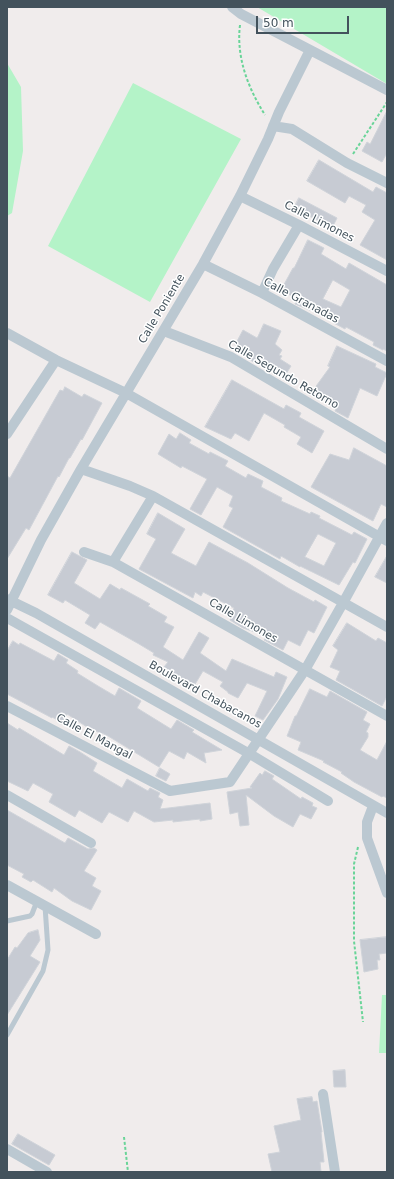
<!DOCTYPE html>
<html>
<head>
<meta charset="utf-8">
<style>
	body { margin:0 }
	#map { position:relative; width:394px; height:1179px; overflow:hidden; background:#f0ecec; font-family:"DejaVu Sans",sans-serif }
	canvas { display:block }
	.frame { position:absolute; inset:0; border:8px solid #43525c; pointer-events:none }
	.scale { position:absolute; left:256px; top:16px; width:93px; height:18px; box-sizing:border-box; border:2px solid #43525c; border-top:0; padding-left:5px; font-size:12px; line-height:14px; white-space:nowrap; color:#43525c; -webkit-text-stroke:3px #fff; paint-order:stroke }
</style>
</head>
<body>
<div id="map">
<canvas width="394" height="1179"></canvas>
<div class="frame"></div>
<div class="scale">50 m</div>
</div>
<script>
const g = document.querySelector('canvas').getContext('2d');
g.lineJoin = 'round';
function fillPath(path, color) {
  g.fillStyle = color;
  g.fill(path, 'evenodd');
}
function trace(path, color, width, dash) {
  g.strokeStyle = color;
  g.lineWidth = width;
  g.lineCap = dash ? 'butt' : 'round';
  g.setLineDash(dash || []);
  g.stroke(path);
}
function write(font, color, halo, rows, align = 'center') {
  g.font = font + ' "DejaVu Sans",sans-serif';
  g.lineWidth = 3;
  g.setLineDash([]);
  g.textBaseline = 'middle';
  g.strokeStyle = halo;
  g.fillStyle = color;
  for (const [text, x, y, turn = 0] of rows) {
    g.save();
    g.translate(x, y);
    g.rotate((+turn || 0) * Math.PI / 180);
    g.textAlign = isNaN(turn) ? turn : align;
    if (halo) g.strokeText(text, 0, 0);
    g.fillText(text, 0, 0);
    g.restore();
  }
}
const green = new Path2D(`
	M257,7h130v77z
	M7,63l14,24 2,64 -11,62 -5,3z
	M133,83l108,56 -91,163 -102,-56z
	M382,995h5v58h-8z`);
const building = new Path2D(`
	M387,111v42l-5,9 -20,-11 5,-9 3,2z
	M319,160l54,32 3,-5 11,6v67l-27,-15 15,-25 -13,-8 4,-7 -17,-9 -4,7 -38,-22z
	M299,198l38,20 -5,10 -38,-20z
	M308,240l16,8 -3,6 25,15 3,-6 38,22v66l-4,-2v1l-10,-5 1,-3 -28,-15 -1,2 -13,-7 2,-2 -39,-16 2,-5 -16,-9 12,-22h1zM333,280l17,10 -9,17 -18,-8z
	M264,324l17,7 -6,13 7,6 -3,5 3,1 -2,3 11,7 -7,11 -25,-15 -1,2 -10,-5 3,-6 -16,-8 8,-15 14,8z
	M337,346l39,18 -1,3 12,6 -10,23 -17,-8 -12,30 -13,-7 1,-3 -12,-8 1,-2 -11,-9 16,-22 -2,-1z
	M232,380l52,29 2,-4 15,8 -2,4 25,14 -12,22 -15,-9 4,-7 -17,-10 1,-2 -21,-12 -15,28 -14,-8 -4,6 -26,-12z
	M65,387l17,10 2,-3 18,9 -20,37 -1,-1 -11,19h-1l-10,19 -1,-1 -29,54 -3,-2 -19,31v-83l3,2 50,-88 3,1z
	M180,433l11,7 -2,3 20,11 1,-2 18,9 -3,5 21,12 2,-4 15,7 -2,6 21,11 -1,3 29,13 1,-2 9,4 -1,2 33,17 2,-3 13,7 -12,24 -2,-1 -14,23 -39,-19v1l-19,-11 -1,3 -57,-32 10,-19 -4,-2 4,-10 -16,-9 -16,28 -11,-6 17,-30 -25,-13 -1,2 -23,-14 11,-20 7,5zM318,534l18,9 -12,23 -19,-9z
	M354,448l33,18v41l-6,-3 -8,17 -62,-34 19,-33 19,6z
	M158,513l27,16 -14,24 25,13 13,-24 39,21 40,25 26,14 1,-2 12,7 -13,26 -6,-3 -8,16 -12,-6 -5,10 -19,-10 3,-4 -24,-8 -13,-8 4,-12 -31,-16 -2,4 -6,-4 -2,6 -54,-29 17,-30 -9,-5z
	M72,552l15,8 -13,23 26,16 10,-15 10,6 1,-2 29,16 -2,2 19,11 -3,5 10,5 -11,20 20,13 16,-28 10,6 -9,15 26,18 6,-12 42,18 2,-5 11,5 -9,22 -15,21 -8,-4 12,-25 -20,-8 -9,15 -10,-5v-1l-8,-6 3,-4 -20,-11 -9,15 -30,-19 4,-5 -15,-7 1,-2 -15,-9 -39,-22 -5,7 -10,-6 5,-8 -25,-15 -2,3 -15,-8z
	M387,556v27l-12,-6z
	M347,623l29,18 2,-3 9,5v53l-5,10 -46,-26 4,-9 -10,-4 8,-17 -5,-4z
	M13,641l6,4 1,-2 34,18 4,-7 10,6 -2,3 12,8 -1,2 21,13 17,10 4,-8 22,13 -4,7 34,21 6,-9 17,10 -2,2 30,18 -18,3 2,10 -19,-11 -3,7 -15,-8 -10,16 -51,-31 -6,-3 -1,1 -13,-8 -1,1 -20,-13 -4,9 -11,-6v1l-45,-24v-43z
	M310,689l17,8 3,-6 37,21 -4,8 7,4 -4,8 2,1v4l-8,13 17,10 10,-19v57l-4,-2 -1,1 -28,-15 -13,-9 1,-1 -19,-10 1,-1 -26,-11 3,-8 -14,-6 8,-20h1z
	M7,723l11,7 1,-2 45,27 5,-9 11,6 17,11 -4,8 29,17 5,-9 21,12 2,-3 10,5 -2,4 5,3 -3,9 50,-6 2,16 -12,2v-2l-27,3v-2l-19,2 -20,-11 -6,11 -19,-10 -7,11 -23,-13 -4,7 -26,-15 4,-8 -20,-11 -5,8 -21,-10z
	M160,768l10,6 -4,7 -10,-5z
	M265,771l9,5 -2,3 29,20 1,-2 11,6 -1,3 5,2 -6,11 -11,-5 -7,13 -19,-11 -28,-21 3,30 -9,1 -2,-14 -8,2 -3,-22 25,-4 -2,-1 10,-14 2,2z
	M7,810l58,33 3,-5 20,11 6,-1 3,2 -13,21 12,7 -4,8 9,5 -10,19 -19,-9 -18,-13 -2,4 -19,-12 -2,2 -9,-5 2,-3 -17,-9z
	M38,930l2,10 -10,16 10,6 -33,53v-55l8,-13 2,1 11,-15z
	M387,937v16l-8,1 1,6h-3l1,9 -14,3 -4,-32z
	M345,1070l1,17h-12l-1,-16z
	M312,1097l1,5 4,-1 5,31h-1l3,30h-4l1,10h-49l-4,-18 12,-2 -6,-26 27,-6 -4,-21z
	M18,1134l37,21 -6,10 -37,-21z`);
const path = new Path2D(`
	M240,25c-4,32 8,63 25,90
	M353,154l34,-52
	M358,847l-4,17v77l9,81
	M124,1137l4,35`);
const service = new Path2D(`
	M7,921l23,-5 2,-2 5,-13
	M7,1035l36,-64 5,-21 -3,-44`);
const minor = new Path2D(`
	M232,7l9,7 146,76
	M273,126l19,3 55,34 40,20
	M240,196l59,29 88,46
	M203,264l59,29 125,68
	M262,293l11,-24 26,-44
	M164,331l67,26 156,92
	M7,333l49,27 70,33 261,148
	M7,434l49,-74
	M81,469l49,17 23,10 234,131
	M84,552l29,10 274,154
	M113,562l40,-66
	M7,599l29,14 351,200
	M7,610l34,-70 40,-71 122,-205 37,-68 28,-57 11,-27 31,-62
	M7,618l243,136 78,47
	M7,706l163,85 60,-9 75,-112 38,-67 44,-80
	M7,795l84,48
	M373,806l-6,16v16l20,55
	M7,885l89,49
	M323,1094l12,78
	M7,1149l40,23`);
const streetNames = [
	["Calle Limones",319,222,27],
	["Calle Granadas",301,301,28],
	["Calle Poniente",162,309,-59],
	["Calle Segundo Retorno",283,375,30],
	["Calle Limones",243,621,30],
	["Boulevard Chabacanos",205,695,29],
	["Calle El Mangal",94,737,28]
];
fillPath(green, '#b4f3c8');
fillPath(building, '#c7cbd3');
trace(building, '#cfd3d9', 1);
trace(path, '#69d498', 2, [3, 2]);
trace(service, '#bbc8d1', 5);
trace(minor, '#bbc8d1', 10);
write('11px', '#43525c', '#fff', streetNames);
</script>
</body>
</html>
